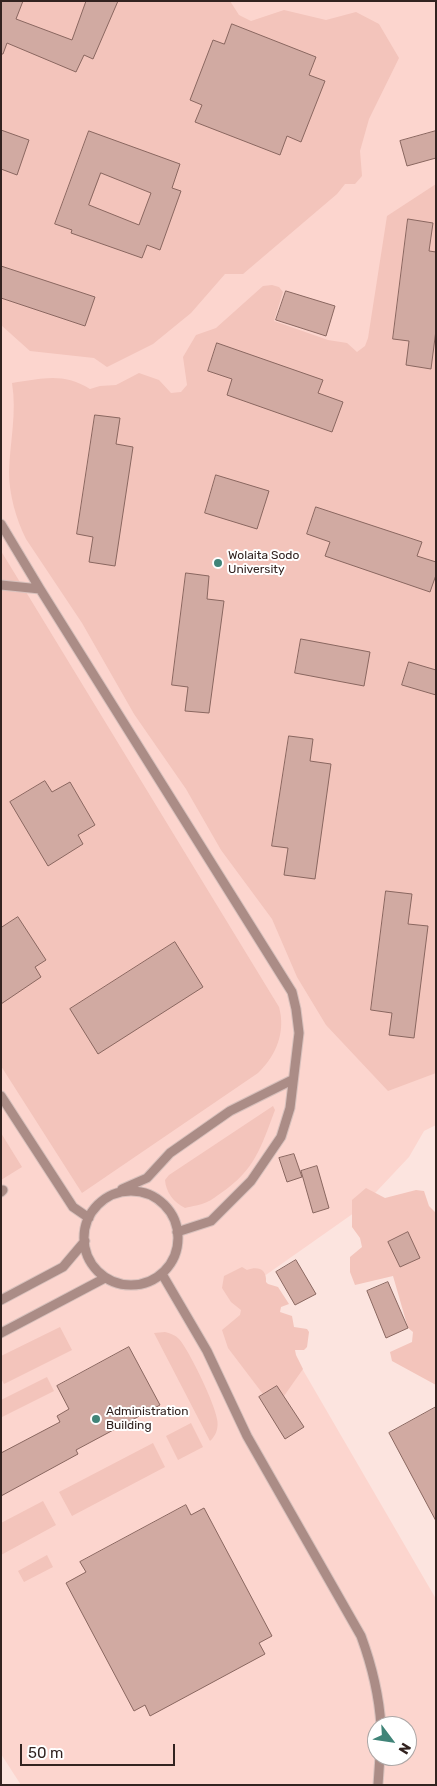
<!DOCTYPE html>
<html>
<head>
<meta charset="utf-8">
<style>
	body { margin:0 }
	#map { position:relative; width:437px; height:1786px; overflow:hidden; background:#fce4df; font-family:Rubik,sans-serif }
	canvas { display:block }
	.frame { position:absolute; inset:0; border:2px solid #322320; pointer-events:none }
	.north { position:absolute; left:367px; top:1716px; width:50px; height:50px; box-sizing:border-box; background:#fff; border:1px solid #ada7a6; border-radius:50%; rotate:121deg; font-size:14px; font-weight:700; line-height:20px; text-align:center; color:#322320 }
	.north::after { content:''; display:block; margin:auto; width:18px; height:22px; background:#408478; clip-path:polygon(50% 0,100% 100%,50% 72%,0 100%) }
	.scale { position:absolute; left:20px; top:1744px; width:155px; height:22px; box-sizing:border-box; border:2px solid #322320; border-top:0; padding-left:6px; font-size:15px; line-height:18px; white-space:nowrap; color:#322320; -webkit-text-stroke:4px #fff; paint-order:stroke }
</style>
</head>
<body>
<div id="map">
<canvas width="437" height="1786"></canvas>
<div class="frame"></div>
<div class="north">N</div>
<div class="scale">50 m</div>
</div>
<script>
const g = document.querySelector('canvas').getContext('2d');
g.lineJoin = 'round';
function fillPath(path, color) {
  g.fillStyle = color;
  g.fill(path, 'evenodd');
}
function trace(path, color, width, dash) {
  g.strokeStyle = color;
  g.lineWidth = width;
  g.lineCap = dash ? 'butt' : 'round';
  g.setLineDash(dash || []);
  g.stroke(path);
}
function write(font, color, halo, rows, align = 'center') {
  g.font = font + ' Rubik,sans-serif';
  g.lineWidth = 4;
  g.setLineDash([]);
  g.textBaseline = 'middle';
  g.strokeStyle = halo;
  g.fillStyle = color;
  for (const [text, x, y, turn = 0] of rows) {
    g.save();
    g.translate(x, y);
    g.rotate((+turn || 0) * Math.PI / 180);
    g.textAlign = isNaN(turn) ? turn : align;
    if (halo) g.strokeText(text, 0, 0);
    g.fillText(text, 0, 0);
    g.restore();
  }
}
const built = new Path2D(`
	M1,1h435v1124l-12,6 -15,26 -48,51 -108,76 183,315v186h-415l-20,-31zM377,1726h30v30h-30z`);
const green = new Path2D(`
	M1,1h229l9,14 12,6 33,-11 42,10 30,-8 23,12 20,34 -30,61 -9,32 2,25 -7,8h-10l-8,10 -94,80h-18l-34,39 -38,31 -46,23 -13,-9 -64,-7 -29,-26z
	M436,184v889l-48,18 -62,-66 -29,-48 -25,-58 -51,-69 -35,-61 -52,-75 -52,-91 -56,-84c-10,-20 -17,-45 -17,-67 1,-31 8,-59 3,-89 30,-4 50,-11 78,6l10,-3 16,-1 23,-12 20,7 12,13 10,-1 6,-7 -4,-28 13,-22 20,-7 47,-42 9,-1 7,2 4,5 -9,29 54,19 19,3 10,9 8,-6 3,-8 19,-122z
	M1,551l278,456c7,25 -3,49 -21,66l-176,120 -81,-127z
	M273,1106l2,4c-14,37 -20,60 -54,83 -5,3 -9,7 -14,9 -6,3 -15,4 -22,6 -12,-6 -19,-16 -20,-28l4,-5z
	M1,1133l21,34 -21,13z
	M366,1188l19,10 31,-8 8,1 5,15 7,7v172l-44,-24 -2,-9 22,-10 1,-10 -5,-4 -15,-52 -38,9 -5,-13v-15l12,-10 -2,-9 -8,-11v-27z
	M242,1267l5,3c11,-4 20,-1 19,12l2,2 10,3 11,17 -8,3 -1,5 12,4 2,11 13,2 2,3 -2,15 -3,3h-9l1,5 7,14 -19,27 -18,2 -38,-50 -6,-18 18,-15 1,-5 -10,-8 -9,-14 2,-12z
	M60,1327l12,23 -68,34 -3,-6v-22z
	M165,1332c5,1 10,3 14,7 10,11 36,65 38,80 2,8 -1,17 -7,22l-56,-108z
	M47,1377l7,14 -52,26 -1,-17z
	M191,1423l12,24 -25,13 -12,-24z
	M153,1443l12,24 -93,49 -13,-24z
	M43,1501l13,24 -55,30v-32z
	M47,1555l6,12 -29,15 -6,-11z`);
const building = new Path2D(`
	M1,1h22l-7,18 56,21 14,-39h32l-25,58 -9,-4 -8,17 -69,-29 -4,11h-2z
	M232,24l84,33 -7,18 16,6 -24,61 -14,-6 -7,19 -85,-33 7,-17 -12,-5 23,-60 11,4z
	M1,130l28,10 -12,35 -16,-6z
	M89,131l91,33 -8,24 9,3 -21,59 -13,-5 -5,13 -71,-25 1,-3 -17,-6zM101,173l50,20 -12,32 -50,-20z
	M436,131v27l-29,8 -7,-25z
	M408,219l25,4 -4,28 7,1v78l-5,39 -25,-4 3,-24 -16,-2z
	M1,266l94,31 -10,29 -84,-28z
	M286,291l49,15 -9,30 -50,-16z
	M217,343l106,37 -5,13 25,9 -11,30 -105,-37 5,-16 -24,-8z
	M95,415l25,3 -4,26 17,3 -18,119 -26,-4 4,-25 -16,-3z
	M216,475l53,16 -12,38 -52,-16z
	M316,507l106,35 -5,14 19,6v13l-6,17 -105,-36 5,-14 -23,-8z
	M186,573l23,3 -2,23 17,2 -15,112 -24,-2 3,-24 -16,-2z
	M301,639l69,13 -6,34 -69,-13z
	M409,662l27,8v25l-34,-10z
	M289,736l24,3 -3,22 21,3 -16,115 -31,-4 4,-27 -16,-2z
	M45,781l7,11 18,-10 25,43 -17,10 5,9 -35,22 -38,-64z
	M386,891l26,3 -4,30 20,2 -14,112 -25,-3 3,-22 -21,-3z
	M18,917l28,43 -11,7 6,10 -40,27v-76z
	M175,942l28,45 -105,67 -28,-45z
	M294,1154l8,23 -15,5 -8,-24z
	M317,1166l12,42 -16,5 -12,-42z
	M408,1232l12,26 -20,9 -12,-25z
	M296,1260l20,34 -21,11 -19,-33z
	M388,1282l20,46 -22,10 -19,-47z
	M129,1347l31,58 -84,45 2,4 -77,42v-43l59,-31 -3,-6 12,-7 -12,-23z
	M277,1386l27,41 -19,12 -26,-42z
	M436,1407v114l-47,-88z
	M186,1505l5,10 13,-7 68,128 -13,7 6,11 -115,62 -5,-11 -11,6 -68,-128 20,-11 -6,-10z`);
const service = new Path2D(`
	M1,524l39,65 252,403 4,17 3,24 -9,75 -9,29 -30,44 -40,40 -34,11
	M1,585l39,4
	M1,1096l72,111 16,11
	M122,1189l25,-11 23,-25 60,-42 62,-31
	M84 1238a47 47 0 1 1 94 0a47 47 0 1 1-94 0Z
	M1,1192l2,-2
	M162,1274l45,77 40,85 114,200c11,30 18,58 20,90
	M1,1300l62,-33 22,-26
	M1,1333l104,-55
	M378,1785l2,-29`);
const markers = [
	[218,563,5,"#408478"],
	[96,1419,5,"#408478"]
];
const poiNames = [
	["Wolaita Sodo",228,556],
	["University",228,570],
	["Administration",106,1412],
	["Building",106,1426]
];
fillPath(built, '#fcd5ce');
fillPath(green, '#f3c4bb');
fillPath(building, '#d1aaa2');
trace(building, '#8a6760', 1);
trace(service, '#d8c1bd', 11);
trace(service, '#ab8c86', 9);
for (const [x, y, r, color] of markers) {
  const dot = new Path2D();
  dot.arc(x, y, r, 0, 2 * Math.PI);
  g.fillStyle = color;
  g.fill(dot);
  trace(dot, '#fff', 2);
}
write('12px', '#322320', '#fff', poiNames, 'left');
</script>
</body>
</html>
